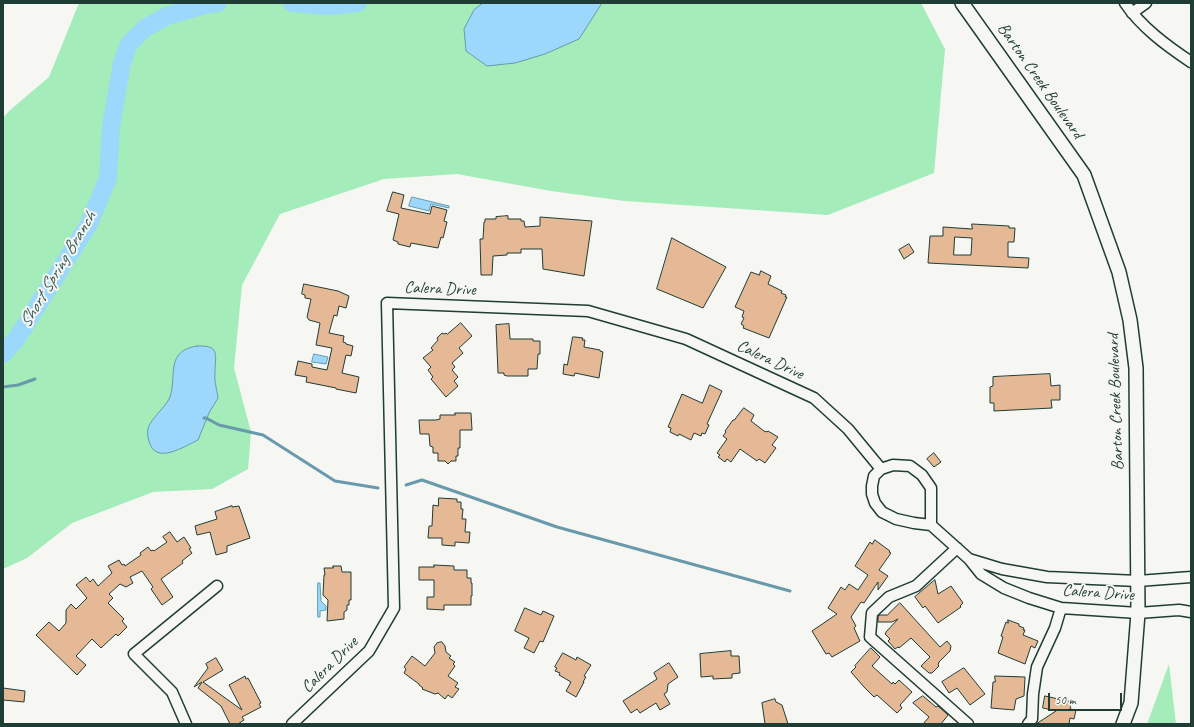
<!DOCTYPE html>
<html>
<head>
<meta charset="utf-8">
<style>
	body { margin:0 }
	#map { position:relative; width:1194px; height:727px; overflow:hidden; background:#f6f6f2; font-family:Caveat,sans-serif }
	canvas { display:block }
	.frame { position:absolute; inset:0; border:4px solid #1f3d34; pointer-events:none }
	.scale { position:absolute; left:1048px; top:693px; width:74px; height:18px; box-sizing:border-box; border:2px solid #1f3d34; border-top:0; padding-left:5px; font-size:12px; line-height:14px; white-space:nowrap; color:#1f3d34; -webkit-text-stroke:3px #f6f6f2; paint-order:stroke }
</style>
</head>
<body>
<div id="map">
<canvas width="1194" height="727"></canvas>
<div class="frame"></div>
<div class="scale">50 m</div>
</div>
<script>
const g = document.querySelector('canvas').getContext('2d');
g.lineJoin = 'round';
function fillPath(path, color) {
  g.fillStyle = color;
  g.fill(path, 'evenodd');
}
function trace(path, color, width, dash) {
  g.strokeStyle = color;
  g.lineWidth = width;
  g.lineCap = dash ? 'butt' : 'round';
  g.setLineDash(dash || []);
  g.stroke(path);
}
function write(font, color, halo, rows, align = 'center') {
  g.font = font + ' Caveat,sans-serif';
  g.lineWidth = 4;
  g.setLineDash([]);
  g.textBaseline = 'middle';
  g.strokeStyle = halo;
  g.fillStyle = color;
  for (const [text, x, y, turn = 0] of rows) {
    g.save();
    g.translate(x, y);
    g.rotate((+turn || 0) * Math.PI / 180);
    g.textAlign = isNaN(turn) ? turn : align;
    if (halo) g.strokeText(text, 0, 0);
    g.fillText(text, 0, 0);
    g.restore();
  }
}
const green = new Path2D(`
	M79,3h842l24,46 -11,124 -106,42 -203,-14 -74,-10 -94,-17 -73,5 -104,35 -38,71 -8,83 17,64 -3,37 -36,20 -59,3 -81,31 -45,35 -24,11v-451l6,-7 40,-34z
	M1169,664l7,60h-29z`);
const water = new Path2D(`
	M483,3h119l-23,36 -34,15 -30,9 -28,3 -21,-15 -2,-22 10,-19z
	M412,197l37,9v2l-18,-4 -2,7 -20,-5z
	M197,346c24,-1 18,9 18,27 -1,8 2,17 3,25l-9,15 -11,27c-13,6 -43,26 -49,1 -2,-6 -2,-12 1,-17 5,-9 17,-19 20,-27 7,-22 -5,-46 27,-51z
	M314,354l14,3 -2,7 -14,-2z
	M318,583h2l1,18 5,5v4l-6,1v6h-2z`);
const stream = new Path2D(`
	M3,387l15,-2 17,-6
	M204,418h2l13,7 44,10 72,46 43,7
	M406,485l16,-5 135,47 233,64`);
const river = new Path2D(`
	M292,3l38,3 28,-3
	M3,354l14,-16 72,-114 19,-46 3,-52 11,-63 7,-19 16,-16 22,-12 37,-11 14,-2`);
const building = new Path2D(`
	M393,192l11,3 -3,13 29,6 2,-8 15,4 -3,11 3,1 -4,16 -2,-1 -3,11 -27,-5 -1,4 -12,-3v-2l-5,-2 6,-26 -12,-3z
	M508,216v3h13v2h3l1,6 15,-1v-9l52,4 -8,55 -41,-7 -1,-20h-21v4h-14v2l-14,1 -1,19h-11l-1,-36h3l1,-17h1v-3h11v-2z
	M972,224l37,2v2h6l-1,14h-6v15l21,1 -1,10 -100,-5 2,-27h13v-9l29,2zM955,237l17,1 -1,17h-17z
	M672,238l54,29 -23,41 -46,-19z
	M909,244l5,8 -10,7 -5,-9z
	M761,271l10,5 -3,8 14,7 -1,2 5,2 -1,2h2l-18,41 -26,-10 1,-2 -3,-2 3,-6 -2,-1 2,-6 -9,-4 16,-35 8,3z
	M304,284l34,7 11,5 -3,12 -7,-2 -2,10 -3,-1 -5,18 15,3 -1,6 3,1v1l7,2 -2,10 -5,-1 -4,18 17,4 -3,16 -20,-4v-1l-30,-6 1,-5 -12,-2 3,-14 14,3v3l15,3 5,-22 -16,-3 4,-22 -11,-3 -2,-3 4,-18 -6,-1v-3l-3,-1z
	M461,323l11,13 -13,12 4,5 -11,10 3,4 -3,3 6,7 -4,4 4,5 -12,11 -15,-18 2,-2 -5,-7 3,-3 -8,-9 10,-8 -2,-2 7,-8 -1,-2 5,-5 2,1 2,-1 1,1z
	M509,324l1,15h23v2h7v13h-2l-1,15h-9v7h-21l-3,-1v-2h-6l-2,-48z
	M573,337h2l8,1 -1,2h3l-1,7 16,3v1l3,1 -4,26 -24,-5 -1,3 -11,-2 1,-10 3,1z
	M1050,374l1,12 9,-1v15h-9l1,8 -58,3v-8h-4v-16l3,-1v-9z
	M710,385l12,6 -15,33 2,1 -4,9 -3,-1 -1,3 -7,-3 -3,7 -12,-6 -1,2 -8,-4 1,-4 -3,-1 14,-33 20,9z
	M744,408l10,7 -3,6 13,10 3,1 1,-1 10,6 -6,8 4,3 -11,15 -6,-4 -2,2 -17,-12 -9,13 -4,-3 -2,3 -7,-5 2,-2 -3,-2 10,-14 -4,-3 3,-4 -1,-1 8,-11h1z
	M455,413h16l1,17h-12v18h-2v8h-2v5h-5l-3,3 -3,-3h-7v-8h-5v-6l-3,-1 -1,-12h-9l-1,-14h17l4,-1v-4h15z
	M934,453l7,9 -7,5 -7,-8z
	M439,498l18,1v3h4v7h2l-1,10h4l-1,13h5l-1,11 -14,-1v4l-13,-1v-7h-14l1,-12h3l1,-21 5,1z
	M232,506v1l7,-1 11,32 -23,8v6l-11,3 -6,-23 -13,3 -2,-9 22,-7 -2,-7z
	M170,532l7,10 7,-5 7,11 -2,1 3,4 -10,8 1,2 -22,16 12,18 -11,8 -11,-16 2,-2 -11,-16 -12,6 3,6 -7,4 -6,-3 -11,10 4,4 -5,5 16,16 -2,2 5,6 -9,9 -2,-2 -15,14 -9,-9 -16,17 10,9 -9,10 -41,-40 13,-13 10,9 7,-8v-13l5,-6 5,5 11,-11 -11,-13 10,-8 4,5 3,-3 5,7 14,-13 -4,-7 11,-6 3,5 2,-1 1,2 16,-11 -1,-2 8,-6 3,4 2,-1 1,1 13,-9 -4,-5z
	M875,540l15,11 -1,1 2,1 -12,17 9,6 -10,14v-8l-14,21 -3,-1 -10,15 5,9 -2,2 6,13 -28,16 -3,-4 -3,1 -14,-23 25,-17 -9,-6 13,-21 4,3 4,-6 9,6 10,-15 -13,-9 15,-24 2,2z
	M434,565l20,1v4h13v8h4v5h1v13h-1v9h-27v5l-17,-1v-12h7v-17h-15v-13h15z
	M333,566h8l1,6h9v28h-2v5h-2v5l-3,2v7l-17,2 1,-21 -5,-5 1,-20h1l-1,-7h9z
	M935,580l3,14 13,-8 12,17 -3,3 1,1 -23,16 -13,-17 -2,2 -8,-11z
	M900,603l40,44 7,-6 4,5 -1,5 -11,11 -1,3 1,1 -7,7h-3l-8,-7 9,-9 -19,-19 -12,10 -1,-1 -3,2 -7,-8 2,-2 -5,-5 1,-2 12,-13 -6,3h-14v-6l2,-1h7z
	M525,608l16,7 2,-4 11,5 -11,26 -3,-1 -6,12 -10,-5 5,-10 -14,-7z
	M1008,620l11,4v2l5,2 -1,2h2l-2,5 15,6 -3,7 -4,-2 -6,18 -27,-11 5,-16 -2,-1 5,-14 2,1z
	M442,642l3,4 1,6 5,4 -2,2 6,4 -2,2 2,2 -7,10 10,7 -3,4 4,2 -7,9 -4,-3 -3,4 -7,-6 -3,1 -13,-5 1,-1 -4,-3v-1l-15,-11 2,-4 -2,-2 8,-11 13,10 10,-13 -1,-6 3,-4z
	M871,648l9,9 -8,9 20,18 1,-2 2,2 4,-4 13,12 -12,13 2,3 -5,5 -20,-18 -3,2 -10,-10 -13,-15 5,-5 -1,-1z
	M731,651v5h8l1,17 -8,1v4l-19,1v-3l-12,1 -1,-23z
	M563,653l13,7 1,-3 14,8 -7,11 2,1 -3,5h1l-8,15 -10,-6 5,-9 -12,-7 1,-2 -5,-2 2,-3 -2,-1z
	M216,658l7,12 -20,12 39,28 -13,-25 16,-9 1,3 2,-1 13,25 -2,1 2,3 -19,10 2,3 -6,4h-8l-9,-18 -23,-18 4,-6 -8,5 14,-19 -2,-4z
	M669,663l9,14 -10,7 -1,8 -3,2 6,10 -10,6 -4,-7 -16,10 -3,-4 -6,4 -8,-12 34,-22 -3,-6z
	M964,668l21,26 -15,11 -13,-17 -8,5 -7,-11z
	M995,676l30,1 -1,19 -8,3 -2,11 -23,-2 2,-26h2z
	M3,688l22,3 -1,11 -21,-2z
	M923,696l13,11 2,-1 10,9 -7,9h-18l6,-7 -16,-14z
	M1045,696l27,6 -2,7 6,1 -2,9 -4,-1 -1,6h-33l20,-13 -13,-3z
	M775,699l1,3 6,3 6,19h-23l-3,-21z`);
const minor = new Path2D(`
	M1125,3c16,24 42,43 66,59
	M1132,13l14,-10
	M931,525v-37l-9,-13 -12,-9 -17,-1 -12,4 -7,7 -2,10v8l3,9 7,9 14,7 18,4 17,2 38,34 12,15 23,14 25,10 32,10 77,5 41,-3 12,2
	M957,548l-41,38 -27,11 -17,16 -2,24 98,87
	M969,559l33,10 45,8 91,4 53,-4
	M186,724l-14,-32 -38,-38 83,-68
	M292,724l77,-73 25,-43 -7,-305 201,8 98,28 128,59 34,31 33,40
	M1028,724l4,-5 1,-25 4,-27 18,-39 6,-20`);
const tertiary = new Path2D(`
	M962,3l122,172 35,97 11,48 6,48 2,245 -7,90 -8,21`);
const streetNames = [
	["Barton Creek Boulevard",1040,81,55],
	["Calera Drive",440,289,2],
	["Calera Drive",770,360,25],
	["Barton Creek Boulevard",1116,402,-92],
	["Calera Drive",1098,593,4],
	["Calera Drive",330,665,-45]
];
const waterNames = [
	["Short Spring Branch",58,270,-59]
];
fillPath(green, '#a4ecba');
fillPath(water, '#9bd8fc');
trace(water, '#699aac', 1);
trace(stream, '#699aac', 3);
trace(river, '#9bd8fc', 18);
fillPath(building, '#e5b896');
trace(building, '#1f3d34', 1);
trace(minor, '#1f3d34', 13);
trace(tertiary, '#1f3d34', 16);
trace(minor, '#f6f6f2', 10);
trace(tertiary, '#f6f6f2', 13);
write('17px', '#1f3d34', '#f6f6f2', streetNames);
write('italic 18px', '#385c5c', '#f6f6f2', waterNames);
</script>
</body>
</html>
